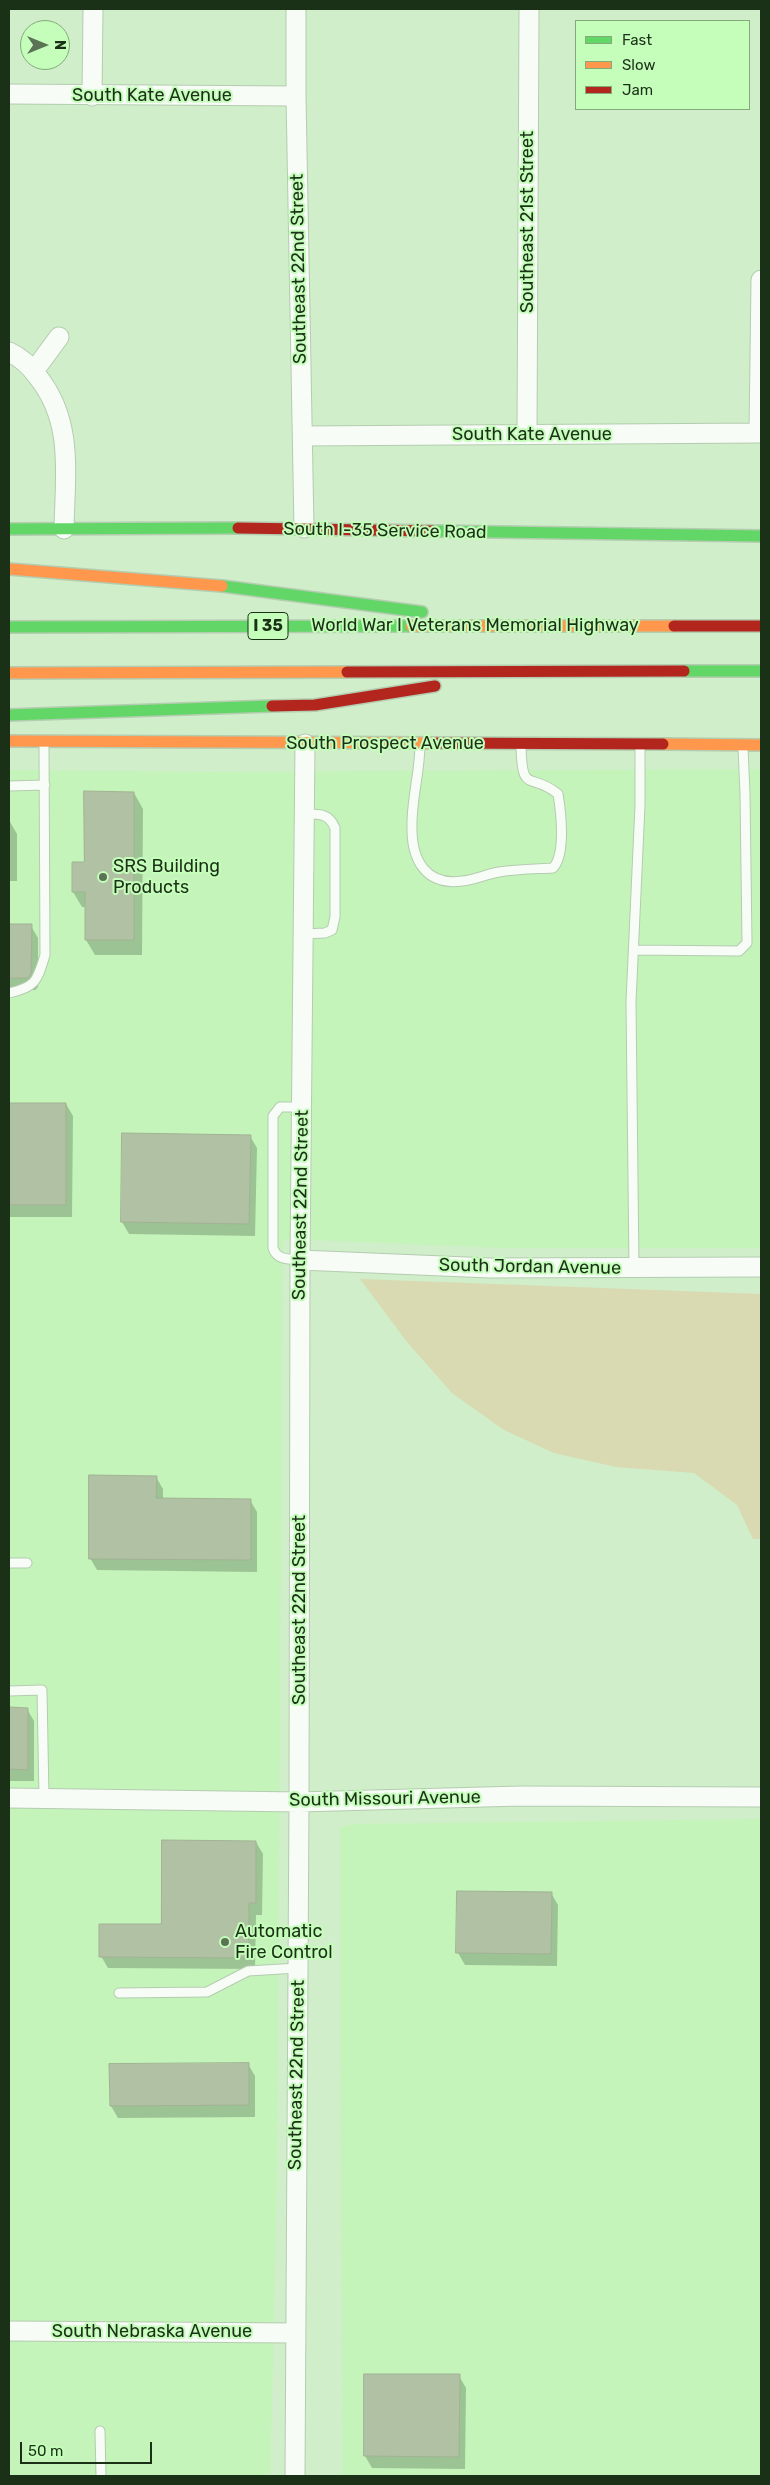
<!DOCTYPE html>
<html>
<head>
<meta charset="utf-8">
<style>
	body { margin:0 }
	#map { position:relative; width:770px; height:2485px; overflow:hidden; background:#d0eec9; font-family:Rubik,sans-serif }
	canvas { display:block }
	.frame { position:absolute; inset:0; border:10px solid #1b3117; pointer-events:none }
	.legend { position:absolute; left:575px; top:20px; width:175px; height:90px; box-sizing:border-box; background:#c5fdba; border:1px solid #81ab79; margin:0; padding:6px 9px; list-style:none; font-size:15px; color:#1b3117 }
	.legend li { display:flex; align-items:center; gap:10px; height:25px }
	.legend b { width:25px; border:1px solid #81ab79 }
	.north { position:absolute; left:20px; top:20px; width:50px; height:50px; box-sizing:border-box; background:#c5fdba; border:1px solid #81ab79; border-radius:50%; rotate:90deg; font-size:14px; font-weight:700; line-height:20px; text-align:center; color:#1b3117 }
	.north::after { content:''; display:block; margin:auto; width:18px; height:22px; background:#5a7355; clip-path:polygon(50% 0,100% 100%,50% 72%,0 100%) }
	.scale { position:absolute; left:20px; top:2442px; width:132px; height:22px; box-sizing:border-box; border:2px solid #1b3117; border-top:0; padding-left:6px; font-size:15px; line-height:18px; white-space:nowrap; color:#1b3117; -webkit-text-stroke:4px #c5fdba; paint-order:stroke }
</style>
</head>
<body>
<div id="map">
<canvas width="770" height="2485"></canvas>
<div class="frame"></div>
<ul class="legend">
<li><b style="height:6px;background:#63d668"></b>Fast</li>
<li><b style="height:6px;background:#ff974d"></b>Slow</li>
<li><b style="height:6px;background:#b3261e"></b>Jam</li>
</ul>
<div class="north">N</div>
<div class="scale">50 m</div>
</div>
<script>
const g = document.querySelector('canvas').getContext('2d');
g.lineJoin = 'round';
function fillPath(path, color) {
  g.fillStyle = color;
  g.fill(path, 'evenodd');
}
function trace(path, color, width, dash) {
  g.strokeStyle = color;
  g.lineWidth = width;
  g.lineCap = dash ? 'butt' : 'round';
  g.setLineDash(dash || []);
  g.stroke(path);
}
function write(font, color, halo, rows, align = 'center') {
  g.font = font + ' Rubik,sans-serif';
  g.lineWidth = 4;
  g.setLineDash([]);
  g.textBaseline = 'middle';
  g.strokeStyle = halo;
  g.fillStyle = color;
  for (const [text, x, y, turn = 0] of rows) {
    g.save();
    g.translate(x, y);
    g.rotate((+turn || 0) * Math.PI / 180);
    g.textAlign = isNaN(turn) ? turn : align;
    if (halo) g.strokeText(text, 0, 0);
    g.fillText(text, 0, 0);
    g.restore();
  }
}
const built = new Path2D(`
	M761,769v479h-256l-222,-9 -6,946 -7,291h-261v-1706l202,2z
	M761,1819v657h-419l-2,-649 15,-3z`);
const green = new Path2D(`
	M360,1279l401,15v245h-8l-16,-34 -43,-32 -78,-6 -62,-14 -50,-23 -52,-37 -45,-51z`);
const shadow = new Path2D(`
	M134,793l9,16 -1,146h-47l-9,-15v-33h-4l-9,-15 12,-29z
	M9,820l8,14v47h-8z
	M9,926h22l7,12v49l-3,3h-26z
	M9,1104h57l7,12 -1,101h-63z
	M250,1136l7,12 -2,88 -126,-2 -7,-12z
	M156,1477l7,12v10l87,1 7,12v60l-160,-2 -7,-12z
	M9,1709h18l7,12v60h-25z
	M256,1842l7,12 -1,61h-6l-1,54 -147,-1 -7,-12 61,-31z
	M551,1893l7,12 -1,61 -92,-1 -7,-12z
	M248,2064l7,12v41l-137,1 -7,-12z
	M459,2376l7,12 -1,81 -93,-1 -7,-12z`);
const building = new Path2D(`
	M84,791l50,1v148h-49v-48h-13v-30h12z
	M9,924h23l-1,50 -3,4h-19z
	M9,1103h57v102h-57z
	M122,1133l129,2 -2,89 -128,-2z
	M89,1475l68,1 -1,22 95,1v61l-162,-1z
	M9,1707l19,1v62l-19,-1z
	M162,1840l94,1v62h-7v55l-150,-1v-33h62z
	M457,1891l95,1 -1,62 -95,-1z
	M249,2063v42l-139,1 -1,-42z
	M364,2374h96l-1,83 -95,-1z`);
const lane = new Path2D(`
	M420,744c0,29 -9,56 -8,85 0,31 14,57 50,52 12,-1 25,-7 37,-9 18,-3 36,-3 54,-4 13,-14 8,-56 5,-74 -28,-23 -36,2 -37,-49
	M9,786l36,-1
	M303,934l22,-1 7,-3 3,-13v-89c-6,-15 -16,-14 -31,-14
	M634,950l105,1 8,-8 -2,-150 -2,-45
	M9,993c27,-6 28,-12 36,-38l-1,-211
	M300,1260c-12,-1 -23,0 -27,-12v-132l7,-9h22
	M634,1268l-3,-266 9,-197v-58
	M9,1563h18
	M9,1691l33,-1 2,108
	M119,1993l88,-1 41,-21 50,-3
	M100,2431l1,45`);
const street = new Path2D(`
	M296,9v87l8,432
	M9,94l287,2
	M92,96l1,-87
	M9,352c11,5 22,15 29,25 36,45 27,98 26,152
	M34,371l25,-34
	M759,433l2,-153
	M527,435l2,-426
	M303,436l458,-3
	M300,1260l190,8 271,-1
	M9,1798l290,4 222,-6 240,1
	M9,2331l286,2
	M295,2476l4,-674 1,-542 5,-516`);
const fast = new Path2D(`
	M9,529l229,-1
	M433,531l328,5
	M222,586l200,26
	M9,627l402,-1
	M684,671h77
	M9,715l263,-9`);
const slow = new Path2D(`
	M9,569l213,17
	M411,626h263
	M9,673l338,-1
	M9,741l426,2
	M663,744l98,1`);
const jam = new Path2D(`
	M238,528l195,3
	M674,626h87
	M347,672l337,-1
	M272,706l43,-1 120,-19
	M435,743l228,1`);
const markers = [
	[103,877,5,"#5a7355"],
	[225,1942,5,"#5a7355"]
];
const shields = [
	[268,626,40]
];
const shieldNames = [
	["I 35",268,626]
];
const streetNames = [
	["South Kate Avenue",152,96],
	["Southeast 21st Street",528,222,-90],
	["Southeast 22nd Street",299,269,-91],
	["South Kate Avenue",532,435],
	["South I-35 Service Road",385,531,1],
	["World War I Veterans Memorial Highway",475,626],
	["South Prospect Avenue",385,744],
	["Southeast 22nd Street",301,1205,-89],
	["South Jordan Avenue",530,1267,1],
	["Southeast 22nd Street",300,1610,-90],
	["South Missouri Avenue",385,1799,-1],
	["Southeast 22nd Street",297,2075,-89],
	["South Nebraska Avenue",152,2332]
];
const poiNames = [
	["SRS Building",113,867],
	["Products",113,888],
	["Automatic",235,1932],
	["Fire Control",235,1953]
];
fillPath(built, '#c4f4ba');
fillPath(green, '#d9d9b2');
fillPath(shadow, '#0003');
fillPath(building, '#b1c2a4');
trace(building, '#a1b393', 1);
trace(lane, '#b4ccb0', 11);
trace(street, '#b4ccb0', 21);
trace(fast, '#b4ccb0', 14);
trace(slow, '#b4ccb0', 14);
trace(jam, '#b4ccb0', 14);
trace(lane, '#f8fcf7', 9);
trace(street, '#f8fcf7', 19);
trace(fast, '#63d668', 11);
trace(slow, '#ff974d', 11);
trace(jam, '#b3261e', 11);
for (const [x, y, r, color] of markers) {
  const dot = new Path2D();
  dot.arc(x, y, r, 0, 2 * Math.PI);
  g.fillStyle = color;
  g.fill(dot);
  trace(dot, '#c5fdba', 2);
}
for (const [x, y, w] of shields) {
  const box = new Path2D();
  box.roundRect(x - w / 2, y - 13.5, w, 27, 4);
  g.fillStyle = '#c5fdba';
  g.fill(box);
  trace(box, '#1b3117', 1);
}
write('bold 16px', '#1b3117', null, shieldNames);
write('18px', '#1b3117', '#c5fdba', streetNames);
write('18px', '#1b3117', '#c5fdba', poiNames, 'left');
</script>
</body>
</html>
